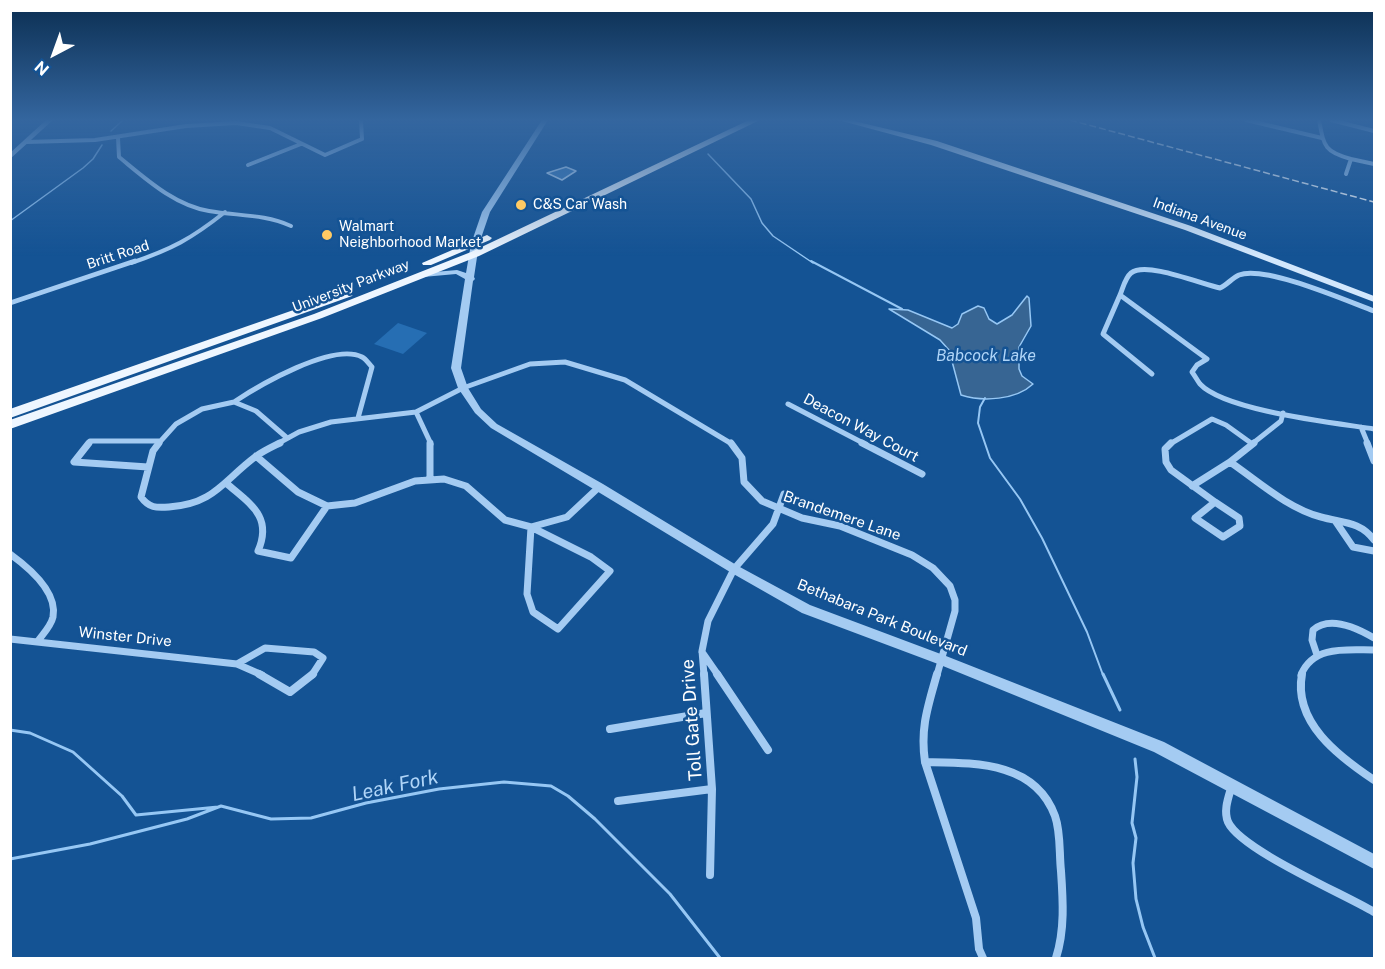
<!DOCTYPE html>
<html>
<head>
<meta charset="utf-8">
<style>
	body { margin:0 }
	#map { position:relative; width:1385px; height:969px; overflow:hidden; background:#145394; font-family:"Public Sans",sans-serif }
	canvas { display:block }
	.frame { position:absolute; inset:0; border:12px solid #fff; pointer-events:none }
	.north { position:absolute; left:24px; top:24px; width:60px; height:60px; -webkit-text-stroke:4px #145394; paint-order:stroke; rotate:221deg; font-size:16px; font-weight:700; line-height:24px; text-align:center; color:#fff }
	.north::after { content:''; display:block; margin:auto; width:21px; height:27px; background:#fff; clip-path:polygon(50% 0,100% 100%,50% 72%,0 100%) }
</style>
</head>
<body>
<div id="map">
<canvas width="1385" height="969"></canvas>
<div class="frame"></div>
<div class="north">N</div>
</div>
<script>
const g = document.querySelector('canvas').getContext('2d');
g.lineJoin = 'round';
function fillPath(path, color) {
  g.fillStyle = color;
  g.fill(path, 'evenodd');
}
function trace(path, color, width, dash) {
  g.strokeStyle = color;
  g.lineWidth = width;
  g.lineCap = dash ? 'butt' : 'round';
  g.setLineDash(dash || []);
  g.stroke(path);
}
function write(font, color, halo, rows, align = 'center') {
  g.font = font + ' "Public Sans",sans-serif';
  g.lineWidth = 5;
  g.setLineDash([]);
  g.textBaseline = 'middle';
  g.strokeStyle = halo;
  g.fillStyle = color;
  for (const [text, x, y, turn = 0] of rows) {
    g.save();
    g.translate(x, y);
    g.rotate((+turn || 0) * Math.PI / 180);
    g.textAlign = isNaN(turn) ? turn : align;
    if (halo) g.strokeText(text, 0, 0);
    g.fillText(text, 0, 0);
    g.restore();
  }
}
const green = new Path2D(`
	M398,323l29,10 -24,21 -29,-10z`);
const water = new Path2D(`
	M1027,296l2,2 2,28 -12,21v22l3,7 11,8c-17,16 -50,18 -72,11l-12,-45 -9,-10 -51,-31 19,1 44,18 6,-4 4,-10 16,-8 6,2 5,11 8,5 15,-9z`);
const streamFar2 = new Path2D(`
	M111,131l12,-11
	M708,154l43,45 11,24 11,13 40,27
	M10,221l73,-53 10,-9 9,-14`);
const streamFar1 = new Path2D(`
	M811,261l91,48
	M985,398l-5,9 -2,16 12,35 30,41 22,39 45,94 16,43`);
const stream = new Path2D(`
	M1103,674l17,36
	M10,730l20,3 43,19 49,44 14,19 82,-8
	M1135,759l2,18 -5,46 4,15 -3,25 3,36 7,28 12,31
	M10,859l80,-15 97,-25 34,-13 50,13 40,-1 55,-15 73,-14 65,-7 47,4 17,10 27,23 75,75 50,64`);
const building = new Path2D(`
	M566,167l10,4 -14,9 -15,-7z`);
const minorFar3 = new Path2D(`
	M1246,120l76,18
	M1319,120c5,26 5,32 32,39l-5,15
	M1331,120l43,11
	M118,138l1,19c27,22 55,48 90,54 29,5 55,3 82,15
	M26,142l69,-2 91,-14 50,-3 34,5 55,27 37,-16 -1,-19
	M1351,159l23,5
	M248,165l53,-21
	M131,263c41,-14 60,-24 94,-51`);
const minorFar2 = new Path2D(`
	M1120,295l-17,39 49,40
	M10,303l125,-42
	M1374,311c-27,-10 -109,-46 -135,-36 -7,3 -12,10 -19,13 -19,-4 -74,-27 -89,-15 -6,5 -8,15 -11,22l87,64 -10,6 -5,7c3,4 5,8 8,12 25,27 136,39 174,45
	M234,402c24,-16 99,-60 128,-45 4,2 7,7 10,10l-14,51
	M788,404l77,40
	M416,412l15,32
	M1361,427l7,17
	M88,444l2,-3h70
	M158,444l18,-20 26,-15 32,-7 22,9 30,26
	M277,444l22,-12 32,-10 85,-10 47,-24 67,-24 35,-2 60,18 107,64
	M1170,444l42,-25 14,6 25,18
	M1252,444l29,-23 2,-8`);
const minorFar1 = new Path2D(`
	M89,443l-15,19 74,5
	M159,443l-6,8 -12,46c8,11 15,11 28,10 45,-3 54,-26 86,-50 8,-6 17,-10 25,-14
	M731,443l11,15 2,24 18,19 40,17 38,8 72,29 21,13 17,18 5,14v11l-18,64
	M862,443l60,31
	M1171,443l-6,6 1,13 5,8 44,32
	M1367,443l7,18
	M256,456l42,36 29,14 28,-3 60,-22 29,-2 22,7 39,34 26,7 36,-10 32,-30
	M1230,462c28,19 57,46 91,55 21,6 39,4 53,23
	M430,478v-35
	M226,483c24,21 47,33 32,68l33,7 36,-52
	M1192,486l38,-24 24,-19
	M1215,502l24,16 1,8 -17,11 -28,-19z
	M1336,522l17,25 21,4
	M531,527l60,30 19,14 -52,58 -25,-17 -6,-18z
	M10,554c18,13 48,37 43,63 -2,9 -10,17 -15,24
	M10,639l227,25
	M702,652l16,23
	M1317,655l-5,-15 1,-10c17,-15 44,-2 61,8
	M237,664l25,11
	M237,664l28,-16 49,4 9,6 -11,17
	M704,675l-2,-24 6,-30 26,-52 39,-45 11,-30
	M1301,675c12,-30 46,-25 73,-25`);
const minor = new Path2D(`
	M259,674l31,18 23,-18
	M704,674l8,115 -2,86
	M717,674l51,76
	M937,674c-9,32 -17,54 -12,88l51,156 3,31 4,9
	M1302,674c-9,48 36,82 72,106
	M610,729l96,-16
	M925,762c49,1 110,-1 130,54 6,17 4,37 6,55 2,29 4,59 -5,87
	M1232,785c-3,11 -9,25 -4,37 13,28 116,72 146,90
	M618,801l94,-12`);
const tertiary = new Path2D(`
	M46,120h7l-43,39v-6z
	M542,120h6l-58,92 -11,32 -5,33 1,2 -2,2 -12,87 7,20 13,21 16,15 106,60 135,82 72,39 136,51 218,86 210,112v15l-220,-117 -216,-88 -136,-51 -72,-41 -135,-82 -104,-62 -16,-15 -17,-25 -7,-20 14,-89 -9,-5 -33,3 -4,-2 4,-2 34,-3 9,3 5,-29 11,-32z`);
const secondary = new Path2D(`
	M838,120h12l87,21 254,85 183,70v6l-189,-72 -254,-85z`);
const primary = new Path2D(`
	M749,120h11l-281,136 -157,62 -312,111v-9l304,-106 157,-62z
	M487,235l5,3 -2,2 -59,25h-8l-1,-2z
	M348,291l5,3 -1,2 -342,122v-9z`);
const rail = new Path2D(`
	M1070,120l304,82`);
const markers = [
	[521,205,6,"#ffca64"],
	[327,235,6,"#ffca64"]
];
const farPoinames = [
	["C&S Car Wash",533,205],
	["Walmart",339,227],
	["Neighborhood Market",339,243]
];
const farStreetnames = [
	["Indiana Avenue",1200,219,20],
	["Britt Road",118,255,-18],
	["University Parkway",351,286,-21]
];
const streetNames = [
	["Deacon Way Court",861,428,28],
	["Brandemere Lane",842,516,19],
	["Bethabara Park Boulevard",882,618,22],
	["Winster Drive",125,637,6]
];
const waterNames = [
	["Babcock Lake",986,356]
];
const nearStreetnames = [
	["Toll Gate Drive",692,720,-94]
];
const nearWaternames = [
	["Leak Fork",395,786,-12]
];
fillPath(green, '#266eb3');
fillPath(water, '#376593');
trace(water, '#96c7f4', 1.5);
trace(streamFar2, '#96c7f4', 1.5);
trace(streamFar1, '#96c7f4', 2);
trace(stream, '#96c7f4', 3);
fillPath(building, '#3d7dbc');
trace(building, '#cbe4fc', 1.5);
trace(minorFar3, '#a4cbf2', 4);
trace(minorFar2, '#a4cbf2', 5);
trace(minorFar1, '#a4cbf2', 7);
trace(minor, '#a4cbf2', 8);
fillPath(tertiary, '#a4cbf2');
fillPath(secondary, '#d2e7fc');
fillPath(primary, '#eef6ff');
trace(rail, '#fff', 1.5, [7, 3]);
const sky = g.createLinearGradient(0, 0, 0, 256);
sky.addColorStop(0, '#0b2e51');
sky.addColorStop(0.47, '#34669f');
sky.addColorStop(1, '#34669f00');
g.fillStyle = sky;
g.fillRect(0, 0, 1385, 256);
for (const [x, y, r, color] of markers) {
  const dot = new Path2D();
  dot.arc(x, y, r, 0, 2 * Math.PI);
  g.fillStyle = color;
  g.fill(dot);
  trace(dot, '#145394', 2);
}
write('14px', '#fff', '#145394', farPoinames, 'left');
write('14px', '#fff', '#145394', farStreetnames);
write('15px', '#fff', '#145394', streetNames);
write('italic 16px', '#b0d5f8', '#145394', waterNames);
write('18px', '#fff', '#145394', nearStreetnames);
write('italic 20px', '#b0d5f8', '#145394', nearWaternames);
</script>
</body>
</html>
